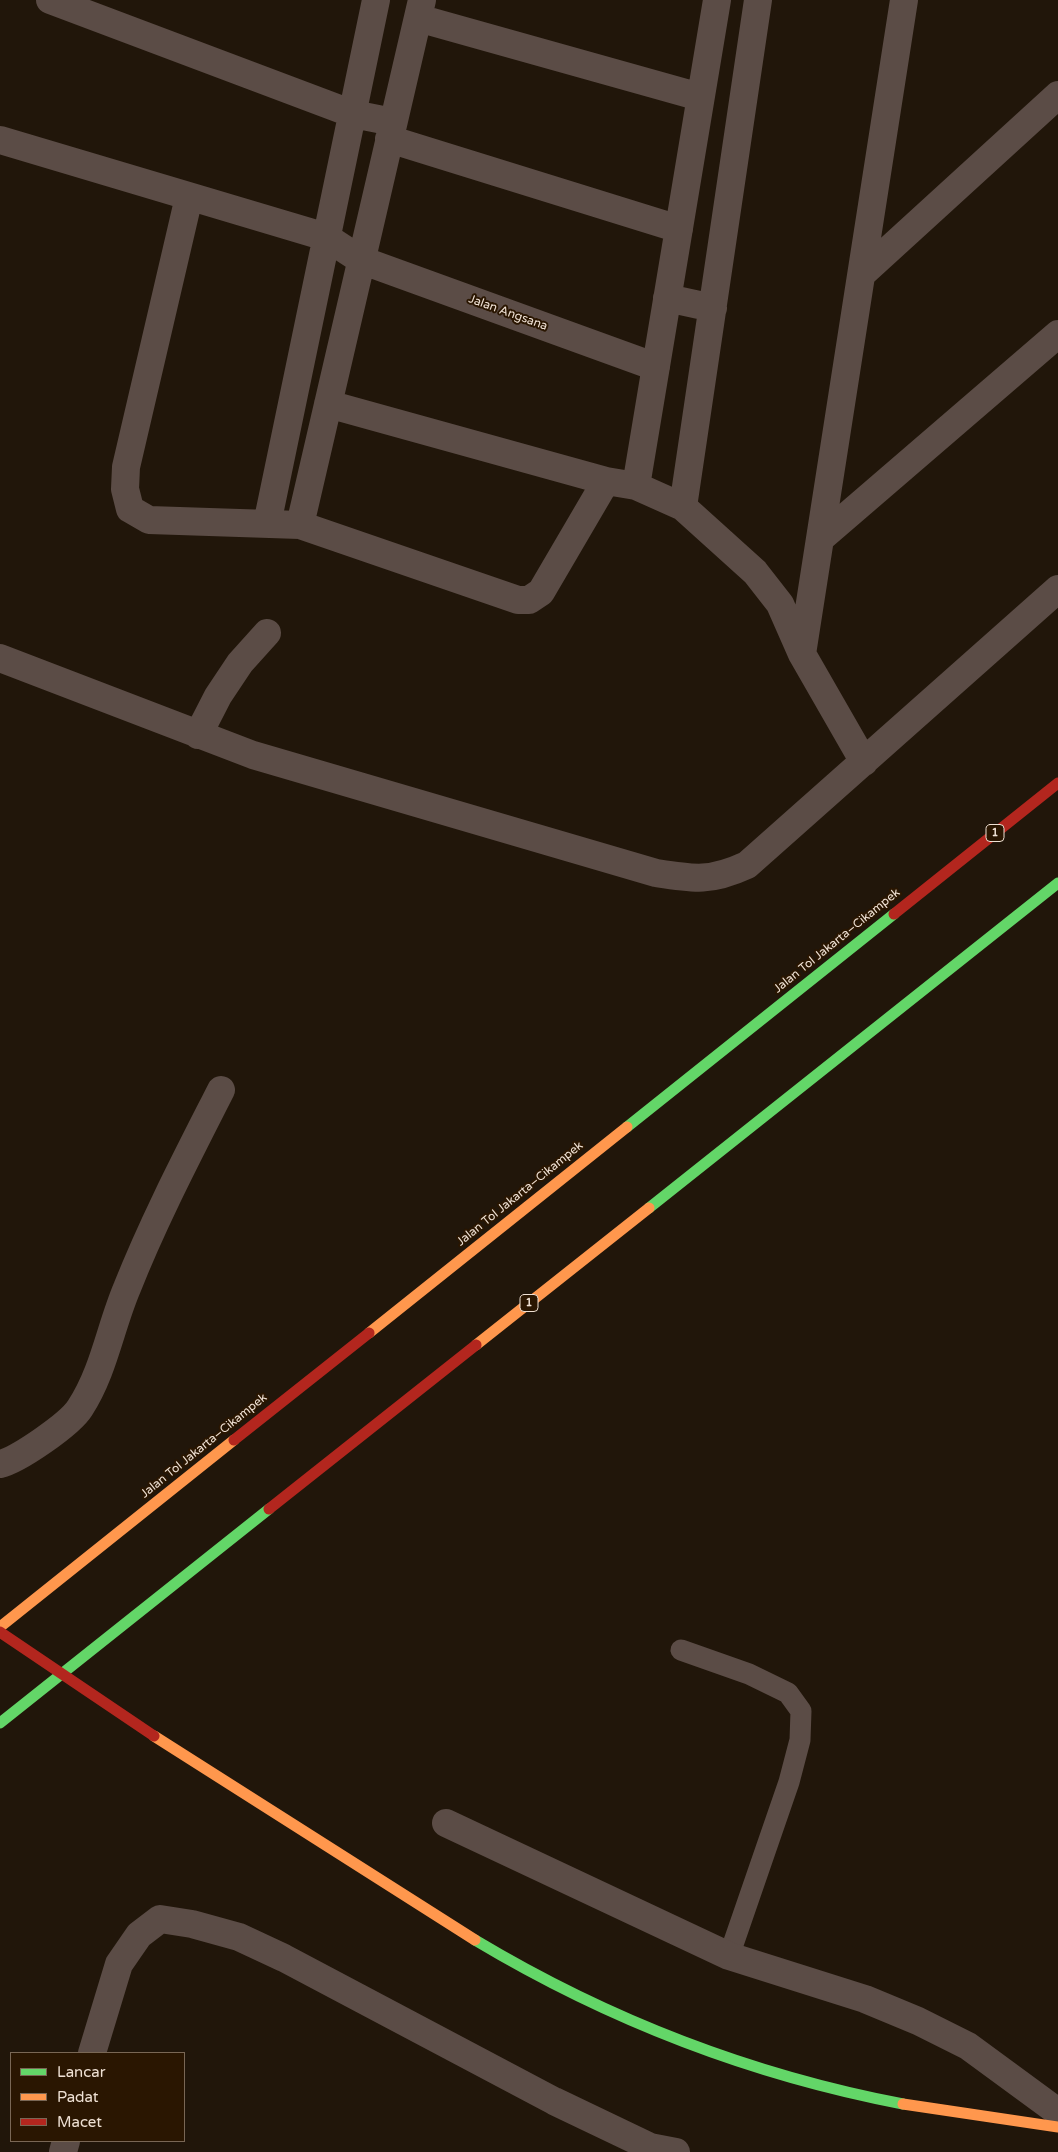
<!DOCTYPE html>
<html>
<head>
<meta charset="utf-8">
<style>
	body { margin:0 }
	#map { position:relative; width:1058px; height:2152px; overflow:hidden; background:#21160a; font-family:"Varela Round",sans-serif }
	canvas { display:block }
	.legend { position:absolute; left:10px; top:2052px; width:175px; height:90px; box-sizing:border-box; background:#2a1601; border:1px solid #796755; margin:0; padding:6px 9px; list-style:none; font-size:15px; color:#efe1d4 }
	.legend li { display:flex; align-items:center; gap:10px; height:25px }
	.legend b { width:25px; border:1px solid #796755 }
</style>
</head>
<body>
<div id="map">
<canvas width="1058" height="2152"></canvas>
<ul class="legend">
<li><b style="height:6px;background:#63d668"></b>Lancar</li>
<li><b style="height:6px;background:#ff974d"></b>Padat</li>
<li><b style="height:6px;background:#b3261e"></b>Macet</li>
</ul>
</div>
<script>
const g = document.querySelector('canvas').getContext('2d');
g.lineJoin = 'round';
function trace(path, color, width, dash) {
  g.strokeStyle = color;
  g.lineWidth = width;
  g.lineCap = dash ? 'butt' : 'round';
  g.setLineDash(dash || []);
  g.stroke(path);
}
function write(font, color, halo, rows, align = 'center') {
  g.font = font + ' "Varela Round",sans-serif';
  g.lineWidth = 4;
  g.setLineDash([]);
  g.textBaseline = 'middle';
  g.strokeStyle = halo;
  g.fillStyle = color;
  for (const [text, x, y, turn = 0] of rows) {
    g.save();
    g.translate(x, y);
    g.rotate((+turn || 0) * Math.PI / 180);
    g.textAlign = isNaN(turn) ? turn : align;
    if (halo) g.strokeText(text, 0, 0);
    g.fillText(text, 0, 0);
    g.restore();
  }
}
const lane = new Path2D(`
	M681,1650l68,24 39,19 13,18 -1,29 -11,42 -60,174`);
const street = new Path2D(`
	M50,0l303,114 40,8
	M418,18l282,79
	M389,139l290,90
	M0,140l326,97 35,23 295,107
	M189,197l-63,270 -1,22 5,20 19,11 151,5 218,75h11l12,-8 65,-111
	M862,274l196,-179
	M667,298l46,10
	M328,404l278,77 30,5 47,21 72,65 25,32 22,50 62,108
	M636,486l81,-486
	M683,507l75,-507
	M267,524l109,-524
	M300,525l122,-525
	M820,539l238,-205
	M802,654l102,-654
	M0,658l253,97 403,118c38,6 54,9 91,-8l311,-276
	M198,735l20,-39 22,-33 27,-30
	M0,1464c18,-4 70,-40 80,-56 24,-37 30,-80 47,-120 27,-68 61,-133 94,-198
	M446,1823l283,133 136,43 53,22 50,25 90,66
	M92,2053l27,-89 20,-29 21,-16 32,5 47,13 45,21 270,143 96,46 26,5
	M63,2152l3,-11`);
const fast = new Path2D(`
	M627,1127l267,-213
	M649,1208l409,-325
	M0,1723l269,-214
	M475,1940c132,79 276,135 428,164`);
const slow = new Path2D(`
	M369,1333l258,-206
	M476,1345l173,-137
	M0,1627l234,-187
	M154,1736l321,204
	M903,2104l155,23`);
const jam = new Path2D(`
	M894,914l164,-131
	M234,1440l135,-107
	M269,1509l207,-164`);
const jamBridge = new Path2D(`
	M0,1632l154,104`);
const shields = [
	[995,833,18],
	[529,1303,18]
];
const shieldNames = [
	["1",995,833],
	["1",529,1303]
];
const streetNames = [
	["Jalan Angsana",508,313,20],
	["Jalan Tol Jakarta–Cikampek",837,941,-39],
	["Jalan Tol Jakarta–Cikampek",520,1194,-39],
	["Jalan Tol Jakarta–Cikampek",204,1446,-39]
];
trace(lane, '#5b4c46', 21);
trace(street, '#5b4c46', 28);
trace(fast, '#63d668', 11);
trace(slow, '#ff974d', 11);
trace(jam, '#b3261e', 11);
trace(jamBridge, '#b3261e', 11);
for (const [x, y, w] of shields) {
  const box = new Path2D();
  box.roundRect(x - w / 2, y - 8.5, w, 17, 4);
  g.fillStyle = '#2a1601';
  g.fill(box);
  trace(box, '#efe1d4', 1);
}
write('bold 11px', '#efe1d4', null, shieldNames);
write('12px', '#efe1d4', '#2a1601', streetNames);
</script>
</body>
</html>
